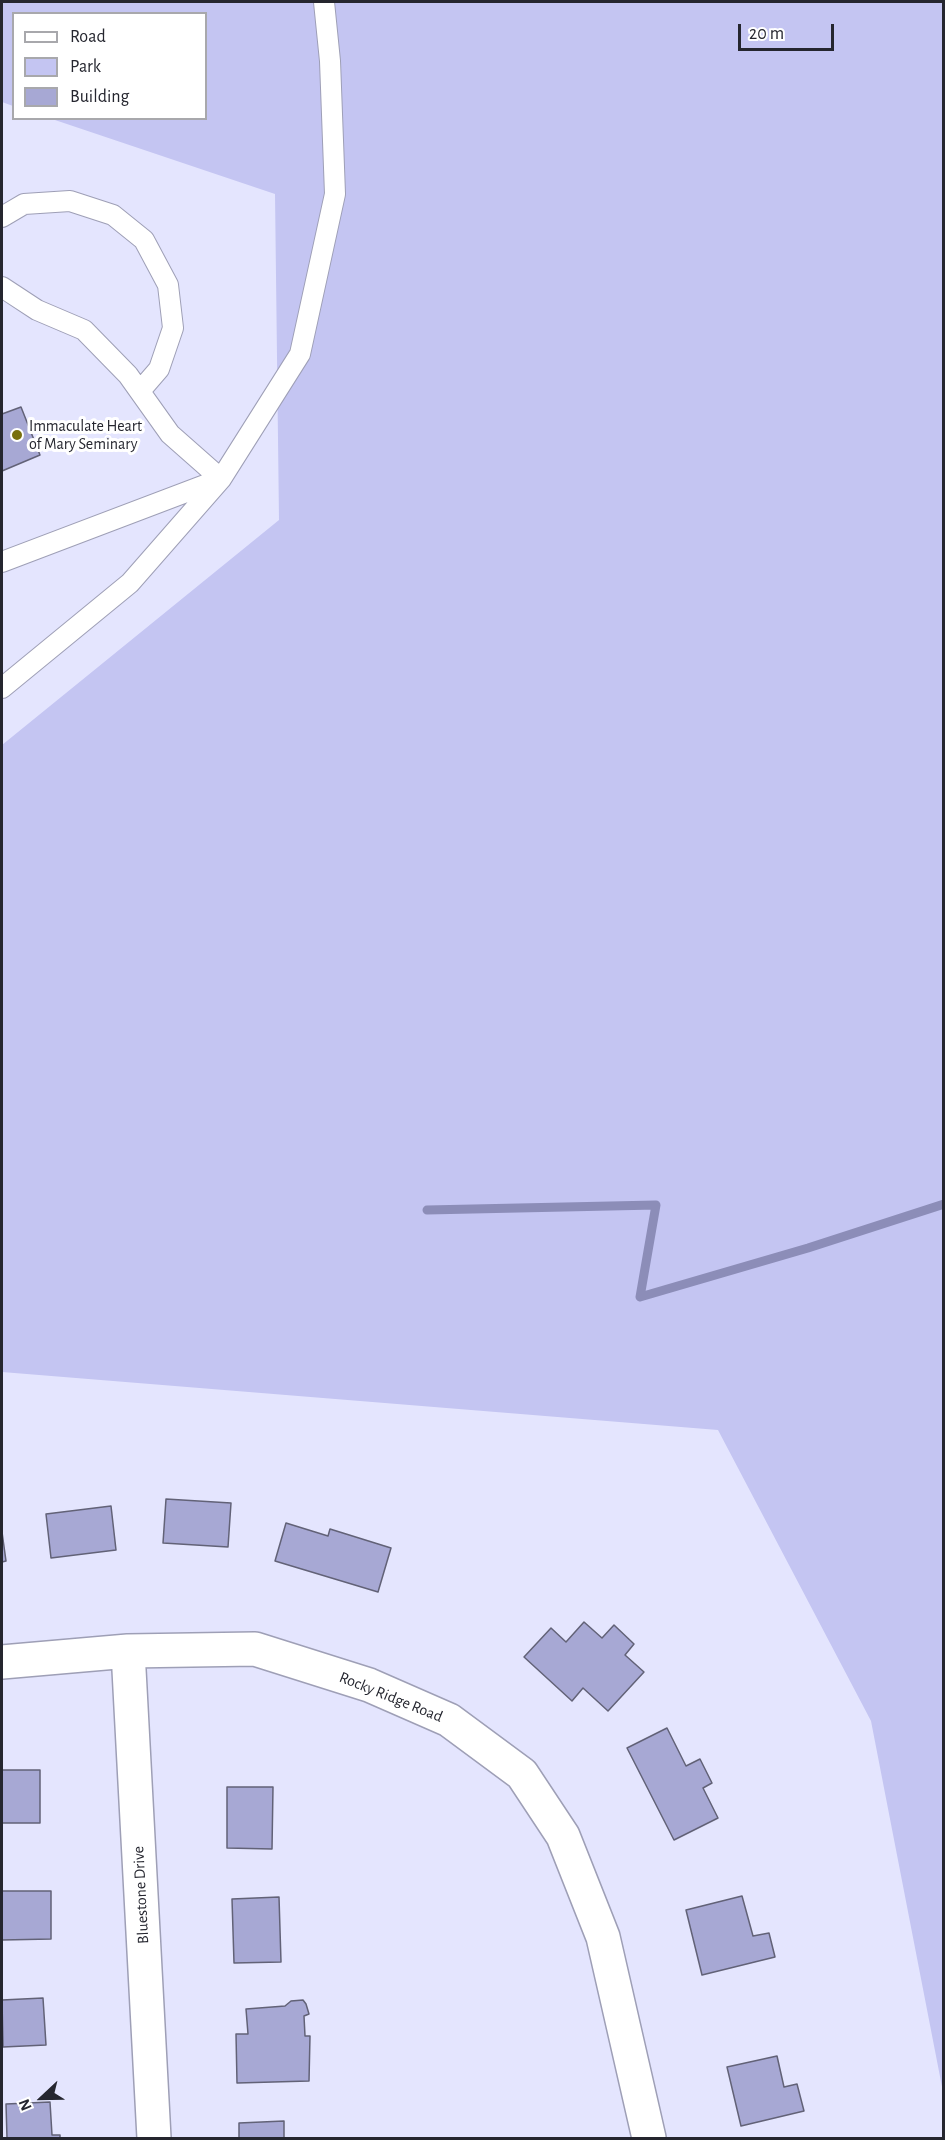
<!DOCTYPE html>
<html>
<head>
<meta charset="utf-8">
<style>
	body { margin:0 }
	#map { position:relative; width:945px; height:2140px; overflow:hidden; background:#e4e5fe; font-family:"Alegreya Sans",sans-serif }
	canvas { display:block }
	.frame { position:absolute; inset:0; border:3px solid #25262f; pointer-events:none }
	.legend { position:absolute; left:12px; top:12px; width:195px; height:108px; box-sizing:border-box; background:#fff; border:2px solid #a8a8ac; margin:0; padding:8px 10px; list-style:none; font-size:18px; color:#25262f }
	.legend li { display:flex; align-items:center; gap:12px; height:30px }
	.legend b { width:30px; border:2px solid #a8a8ac }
	.north { position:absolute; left:12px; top:2068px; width:60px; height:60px; -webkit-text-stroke:4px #fff; paint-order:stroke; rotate:248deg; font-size:16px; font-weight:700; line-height:24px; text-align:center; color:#25262f }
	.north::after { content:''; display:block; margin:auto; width:21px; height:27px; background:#25262f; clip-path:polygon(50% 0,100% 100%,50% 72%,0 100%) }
	.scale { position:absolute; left:738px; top:24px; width:96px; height:27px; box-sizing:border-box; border:3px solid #25262f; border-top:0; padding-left:8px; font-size:18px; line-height:21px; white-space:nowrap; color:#25262f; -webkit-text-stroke:4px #fff; paint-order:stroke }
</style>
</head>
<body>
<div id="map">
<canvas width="945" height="2140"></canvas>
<div class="frame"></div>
<ul class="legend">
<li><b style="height:8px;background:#fff"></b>Road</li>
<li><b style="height:16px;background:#c4c5f2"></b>Park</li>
<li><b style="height:16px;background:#a7a8d4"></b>Building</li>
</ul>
<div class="north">N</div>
<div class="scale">20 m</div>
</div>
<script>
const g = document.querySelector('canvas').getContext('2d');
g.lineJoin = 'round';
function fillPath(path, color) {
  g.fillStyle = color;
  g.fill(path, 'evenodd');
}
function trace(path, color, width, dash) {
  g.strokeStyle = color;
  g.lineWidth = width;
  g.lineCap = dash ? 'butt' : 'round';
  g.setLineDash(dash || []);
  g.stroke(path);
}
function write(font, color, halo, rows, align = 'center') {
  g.font = font + ' "Alegreya Sans",sans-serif';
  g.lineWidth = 6;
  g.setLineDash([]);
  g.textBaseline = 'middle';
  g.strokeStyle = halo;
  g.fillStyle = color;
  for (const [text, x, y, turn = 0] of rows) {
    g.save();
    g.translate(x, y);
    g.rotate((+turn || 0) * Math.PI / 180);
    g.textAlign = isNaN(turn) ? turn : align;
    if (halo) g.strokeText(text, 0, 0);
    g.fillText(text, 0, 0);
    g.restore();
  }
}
const green = new Path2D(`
	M2,2h941v2090l-72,-371 -153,-291 -716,-58v-627l277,-225 -4,-326 -223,-75 154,-1v-104h-192l-1,92 -11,-4z`);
const stream = new Path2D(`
	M427,1210l229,-5 -16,92 168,-49 136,-44`);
const building = new Path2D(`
	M21,407l19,48 -38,16v-57z
	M166,1499l65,4 -3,44 -65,-4z
	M111,1506l5,44 -65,8 -5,-44z
	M286,1523l42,13 2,-7 61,19 -13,44 -103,-31z
	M2,1532l4,29 -4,1z
	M584,1622l18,16 12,-13 20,19 -9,11 19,17 -36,39 -25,-23 -11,13 -48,-44 27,-29 15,14z
	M667,1728l19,38 14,-7 12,24 -9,5 15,30 -44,22 -47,-92z
	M2,1770h38v53h-38z
	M227,1787h46l-1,62 -45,-1z
	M2,1891h49v48l-49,1z
	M742,1896l11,40 16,-3 6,24 -73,18 -16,-65z
	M279,1897l2,65 -47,1 -2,-64z
	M43,1998l3,47 -43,2 -1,-47z
	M303,2000l3,4 3,10 -5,2 1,20h5l-1,45 -72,2 -1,-49h12l-2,-25 39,-3 6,-5z
	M777,2056l7,31 13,-3 7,27 -63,15 -14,-59z
	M50,2102l2,33h8v3h-53l-1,-34z
	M284,2121v17h-45v-15z`);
const service = new Path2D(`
	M2,217l22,-13 46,-3 43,14 31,25 24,45 5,43 -14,41 -19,22
	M2,287l35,23 47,20 44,45 42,59 51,45
	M2,562l216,-82
	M2,688l128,-105 91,-104 79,-125 35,-160 -5,-133 -6,-59`);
const minor = new Path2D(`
	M128,1651l26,487
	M2,1662l126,-11 127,-2 114,36 80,35 73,54 41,62 40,101 46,201`);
const markers = [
	[17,435,6,"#786f0e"]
];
const poiNames = [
	["Immaculate Heart",29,426],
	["of Mary Seminary",29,444]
];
const streetNames = [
	["Rocky Ridge Road",391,1697,22],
	["Bluestone Drive",141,1895,-93]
];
fillPath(green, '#c4c5f2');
trace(stream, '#8c8db8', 9);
fillPath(building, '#a7a8d4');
trace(building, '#626277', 1.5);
trace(service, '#9e9fb6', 22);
trace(minor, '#9e9fb6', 36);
trace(service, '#fff', 20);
trace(minor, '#fff', 33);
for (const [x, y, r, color] of markers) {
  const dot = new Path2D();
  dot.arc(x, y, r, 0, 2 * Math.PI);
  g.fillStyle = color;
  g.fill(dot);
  trace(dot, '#fff', 2);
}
write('16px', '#25262f', '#fff', poiNames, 'left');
write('16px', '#25262f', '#fff', streetNames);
</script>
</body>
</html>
